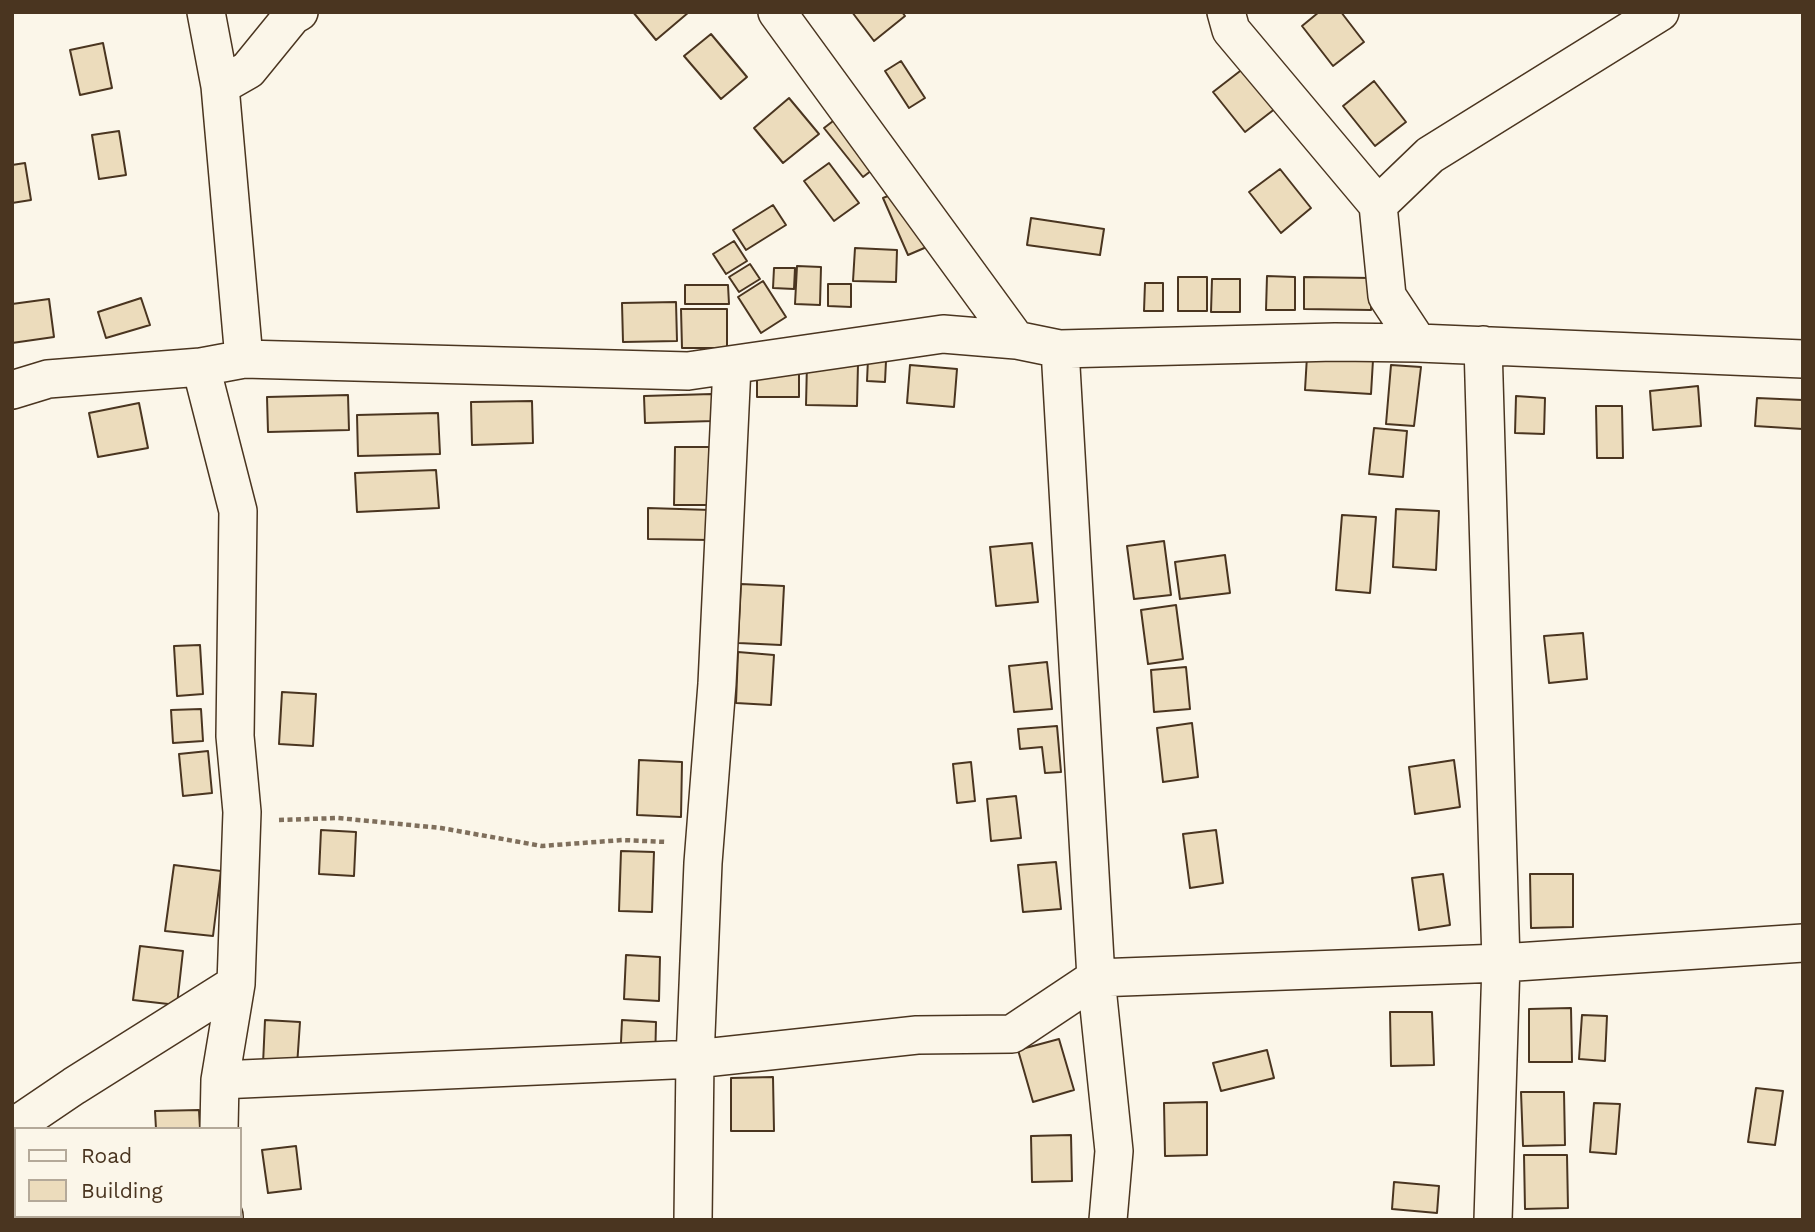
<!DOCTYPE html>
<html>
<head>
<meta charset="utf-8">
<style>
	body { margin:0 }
	#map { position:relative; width:1815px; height:1232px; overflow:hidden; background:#fbf6e9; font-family:"Work Sans",sans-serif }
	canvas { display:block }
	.frame { position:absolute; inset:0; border:14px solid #4a3520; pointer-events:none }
	.legend { position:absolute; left:14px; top:1127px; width:228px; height:91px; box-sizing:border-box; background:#fbf6e9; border:2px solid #b4a999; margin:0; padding:9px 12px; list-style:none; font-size:21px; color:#4a3520 }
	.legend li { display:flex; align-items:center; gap:14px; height:35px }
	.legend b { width:35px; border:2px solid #b4a999 }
</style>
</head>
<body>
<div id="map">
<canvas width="1815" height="1232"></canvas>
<div class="frame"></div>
<ul class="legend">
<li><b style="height:9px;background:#fbf6e9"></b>Road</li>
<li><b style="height:19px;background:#ecdcbc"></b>Building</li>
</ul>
</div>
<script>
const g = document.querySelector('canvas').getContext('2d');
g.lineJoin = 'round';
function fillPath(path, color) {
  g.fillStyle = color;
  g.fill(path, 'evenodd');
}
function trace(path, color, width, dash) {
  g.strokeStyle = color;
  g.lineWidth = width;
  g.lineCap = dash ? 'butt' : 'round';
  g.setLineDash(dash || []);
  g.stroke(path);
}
const building = new Path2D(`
	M633,12h56l-33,28z
	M852,12h50l3,4 -31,25z
	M1319,12h22l23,30 -31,24 -31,-40z
	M711,34l36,43 -26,22 -37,-43z
	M103,43l9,45 -32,7 -10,-45z
	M901,61l24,37 -16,10 -24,-37z
	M1244,68l32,40 -31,24 -32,-40z
	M1374,81l32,41 -31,24 -32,-40z
	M789,98l30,36 -36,29 -29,-35z
	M837,118l39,49 -13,10 -39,-49z
	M119,131l7,44 -27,4 -7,-44z
	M25,163l6,37 -19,3v-38z
	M829,163l30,40 -25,18 -30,-40z
	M1280,169l31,39 -30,25 -32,-41z
	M903,190l26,56 -21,9 -25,-57z
	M773,205l13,20 -40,25 -13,-20z
	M1031,218l73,11 -4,26 -73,-10z
	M734,241l13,20 -21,13 -13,-20z
	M855,248l42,2 -1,32 -43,-1z
	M750,264l10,15 -21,13 -10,-15z
	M797,266l24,1 -1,38 -25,-1z
	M774,268h21l-1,21 -21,-1z
	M1267,276l28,1v33h-29z
	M1178,277h29v34h-29z
	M1304,277l68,1 -1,32 -67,-1z
	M1212,279h28v33h-29z
	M763,281l23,36 -25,16 -23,-36z
	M1145,283h18v28h-19z
	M828,284h23v23l-23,-1z
	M685,285h43l1,19h-44z
	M141,298l9,27 -44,13 -8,-26z
	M49,299l5,38 -42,6v-39z
	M676,302l1,39 -54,1 -1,-39z
	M681,309h46v39h-45z
	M1307,356l66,4 -2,34 -66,-4z
	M868,359l18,2 -1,21 -18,-1z
	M807,363l51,1 -1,42 -51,-1z
	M910,365l47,4 -3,38 -47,-4z
	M1391,365l30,2 -7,59 -28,-2z
	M757,369h42v28h-42z
	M1698,386l3,40 -48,4 -3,-39z
	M712,394l1,27 -68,2 -1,-27z
	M348,395l1,35 -81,2 -1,-35z
	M1516,396l29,2 -1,36 -29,-1z
	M1757,398l46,2v29l-48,-3z
	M532,401l1,42 -61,2 -1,-43z
	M139,403l9,45 -50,9 -9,-44z
	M1596,406h26l1,52h-26z
	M438,413l2,41 -82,2 -1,-41z
	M1374,428l33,3 -4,46 -34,-3z
	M675,447h34v58h-35z
	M436,470l3,38 -82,4 -2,-39z
	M648,508l63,2 -1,30 -62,-1z
	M1396,509l43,2 -3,59 -43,-3z
	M1342,515l34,2 -6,76 -34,-3z
	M1164,541l7,54 -37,4 -7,-53z
	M1032,543l6,59 -42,4 -6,-59z
	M1225,555l5,38 -50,6 -5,-37z
	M741,584l43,2 -3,59 -43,-2z
	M1176,605l7,54 -35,5 -7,-54z
	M1583,633l4,46 -38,4 -5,-47z
	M200,645l3,49 -26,2 -3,-50z
	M738,652l36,3 -3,50 -35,-2z
	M1047,662l5,47 -38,3 -5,-46z
	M1186,667l4,42 -36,3 -3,-42z
	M282,692l34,2 -3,52 -34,-2z
	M201,709l2,32 -30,2 -2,-33z
	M1192,723l6,54 -35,5 -6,-54z
	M1057,726l4,46 -16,1 -3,-26 -22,2 -2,-20z
	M208,751l4,42 -29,3 -4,-42z
	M639,760l43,2 -1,55 -44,-2z
	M1454,760l6,47 -45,7 -6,-47z
	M971,762l4,39 -18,2 -4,-39z
	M1016,796l5,42 -30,3 -4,-42z
	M321,830l35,2 -2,44 -35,-2z
	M1216,830l7,53 -33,5 -7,-54z
	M621,851l33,1 -2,60 -33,-1z
	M1056,862l5,47 -38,3 -5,-47z
	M174,865l47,6 -8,65 -48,-5z
	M1443,874l7,51 -31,5 -7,-52z
	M1530,874h43v53l-42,1z
	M140,946l43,5 -6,54 -44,-5z
	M626,955l34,2 -1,44 -35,-2z
	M1571,1008l1,54h-43v-53z
	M1390,1012h42l2,53 -43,1z
	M1582,1015l25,1 -2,45 -26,-2z
	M265,1020l35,2 -3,44 -34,-2z
	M622,1020l34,2 -1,44 -35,-2z
	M1059,1039l15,51 -41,12 -15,-52z
	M1267,1050l7,28 -53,13 -8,-28z
	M773,1077l1,54h-43v-53z
	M1756,1088l27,3 -8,54 -27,-3z
	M1521,1092h43l1,53 -42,1z
	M1207,1102v53l-42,1 -1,-53z
	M1594,1103l26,1 -4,50 -26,-2z
	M199,1110l1,19h-44l-1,-18z
	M1071,1135l1,46 -40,1 -1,-46z
	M296,1146l5,43 -33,4 -6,-43z
	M1524,1155h43l1,53 -43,1z
	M1394,1182l45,4 -2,27 -45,-4z`);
const path = new Path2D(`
	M279,820l59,-2 103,10 101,18 80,-6 45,2`);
const minor = new Path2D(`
	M206,12l14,74
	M777,12l239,328
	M1226,12l5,18 147,175
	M1418,343l-31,-47 -9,-91 52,-50 230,-143
	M1483,345l18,618 -8,257
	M1060,349l36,629 18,173 -6,69
	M244,359l-24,-273 28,-16 44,-54 7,-4
	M201,367l37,144 -3,225 7,76 -6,172 -16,96 -1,49
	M12,390l36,-11 153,-12 43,-8 444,12 255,-37 73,6 44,9 275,-7 83,1 385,16
	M220,1080l475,-21 222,-24 95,-1 84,-56 405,-15 302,-20
	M12,1128l62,-42 162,-102
	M224,1216v4
	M693,1220l2,-161 8,-196 14,-179 15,-318`);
fillPath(building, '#ecdcbc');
trace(building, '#4a3520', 2);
trace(minor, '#4a3520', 40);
trace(path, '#7f6f5c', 4.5, [5, 3.5]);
trace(minor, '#fbf6e9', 37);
</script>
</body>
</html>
